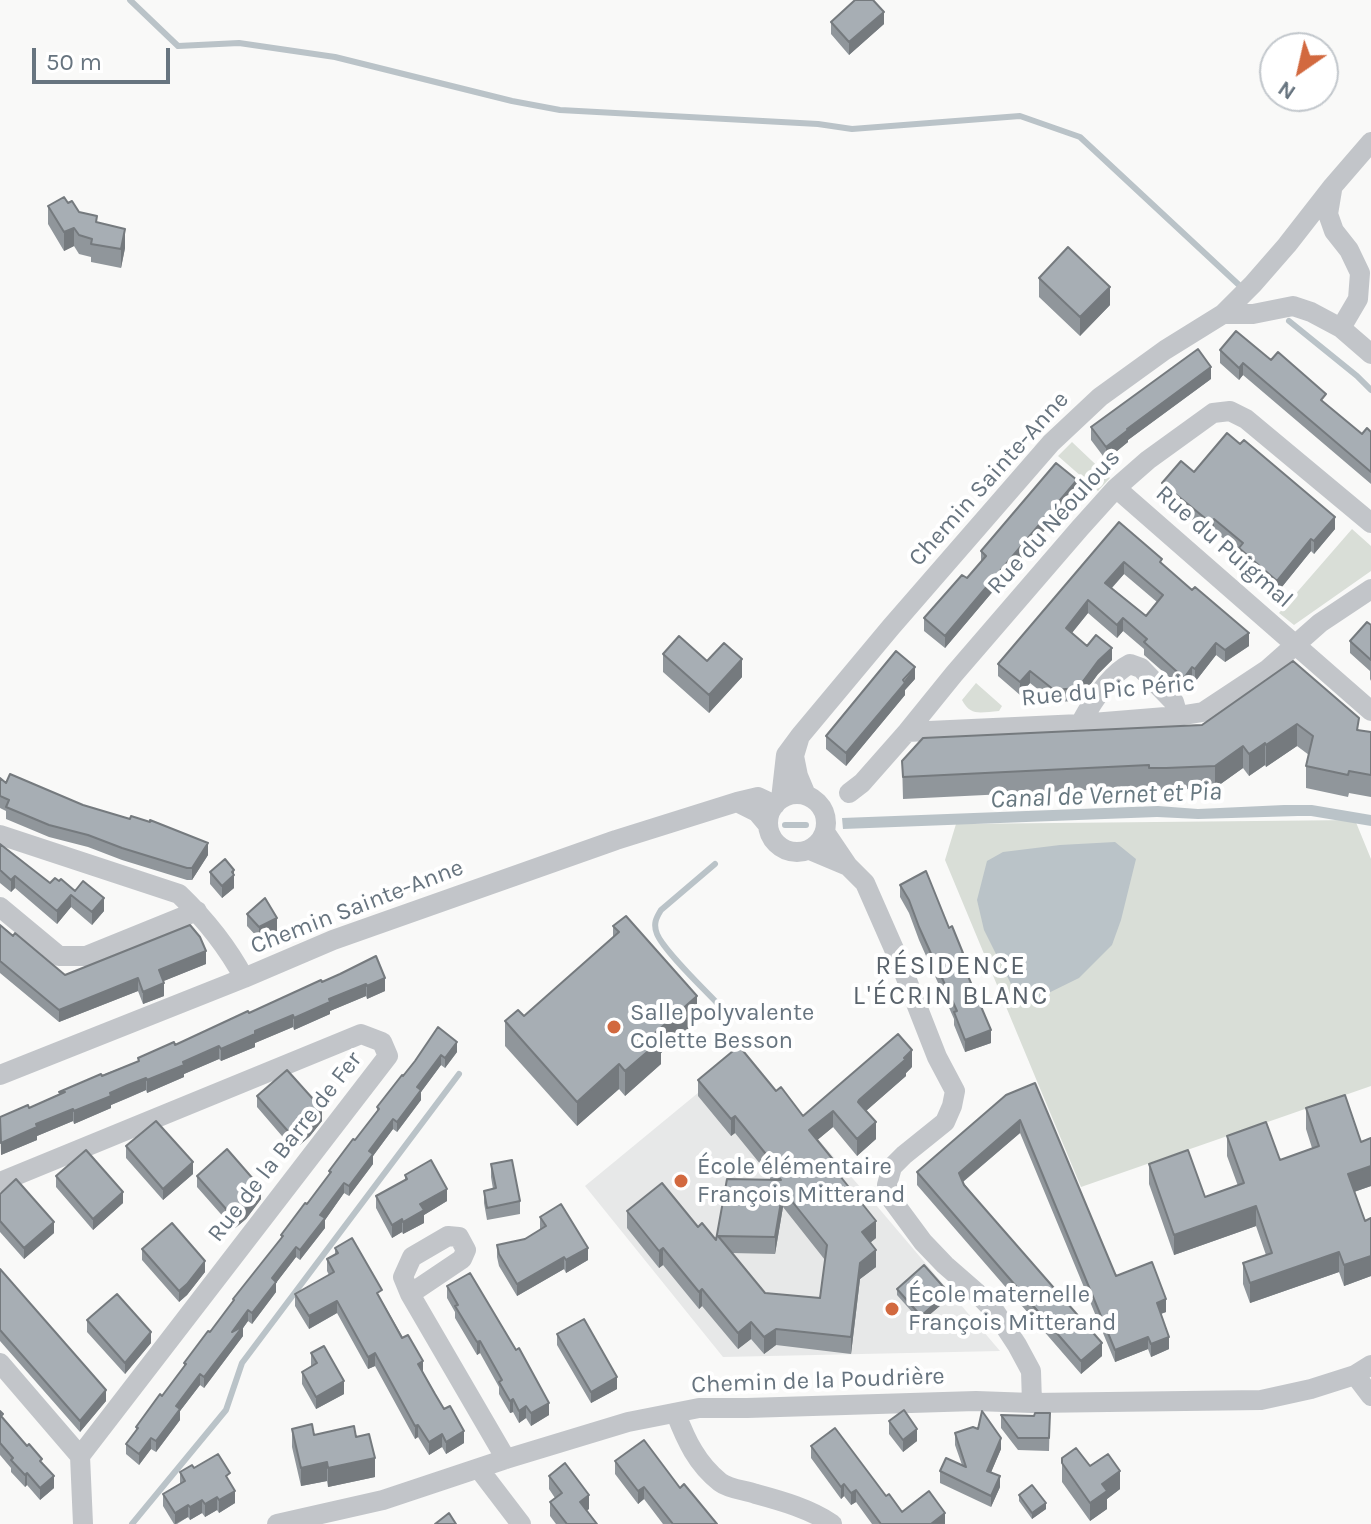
<!DOCTYPE html>
<html>
<head>
<meta charset="utf-8">
<style>
	body { margin:0 }
	#map { position:relative; width:1371px; height:1524px; overflow:hidden; background:#f9f9f8; font-family:Karla,sans-serif }
	canvas { display:block }
	.north { position:absolute; left:1259px; top:32px; width:80px; height:80px; box-sizing:border-box; background:#fff; border:2px solid #c2c7cc; border-radius:50%; rotate:214deg; font-size:22px; font-weight:700; line-height:32px; text-align:center; color:#67747f }
	.north::after { content:''; display:block; margin:auto; width:28px; height:36px; background:#d2693f; clip-path:polygon(50% 0,100% 100%,50% 72%,0 100%) }
	.scale { position:absolute; left:32px; top:48px; width:138px; height:36px; box-sizing:border-box; border:4px solid #67747f; border-top:0; padding-left:10px; font-size:24px; line-height:28px; white-space:nowrap; color:#67747f; -webkit-text-stroke:6px #fff; paint-order:stroke }
</style>
</head>
<body>
<div id="map">
<canvas width="1371" height="1524"></canvas>
<div class="north">N</div>
<div class="scale">50 m</div>
</div>
<script>
const g = document.querySelector('canvas').getContext('2d');
g.lineJoin = 'round';
function fillPath(path, color) {
  g.fillStyle = color;
  g.fill(path, 'evenodd');
}
function trace(path, color, width, dash) {
  g.strokeStyle = color;
  g.lineWidth = width;
  g.lineCap = dash ? 'butt' : 'round';
  g.setLineDash(dash || []);
  g.stroke(path);
}
function write(font, color, halo, rows, align = 'center') {
  g.font = font + ' Karla,sans-serif';
  g.lineWidth = 8;
  g.setLineDash([]);
  g.textBaseline = 'middle';
  g.strokeStyle = halo;
  g.fillStyle = color;
  for (const [text, x, y, turn = 0] of rows) {
    g.save();
    g.translate(x, y);
    g.rotate((+turn || 0) * Math.PI / 180);
    g.textAlign = isNaN(turn) ? turn : align;
    if (halo) g.strokeText(text, 0, 0);
    g.fillText(text, 0, 0);
    g.restore();
  }
}
const built = new Path2D(`
	M744,1055l132,150 124,146 -277,6 -138,-171z`);
const green = new Path2D(`
	M1072,442l38,36 -12,13 -40,-35z
	M1352,529l19,17v25l-77,54 -15,-12z
	M976,683l26,23 -3,5c-18,1 -28,6 -37,-11z
	M1355,820l16,39v227l-290,101 -136,-327 11,-36z`);
const water = new Path2D(`
	M1284,805h28l59,10v11l-60,-10h-13l-100,3 -41,-2 -314,12 -1,-11 316,-12 40,3z
	M1115,842l21,17 -15,61 -9,25 -33,33 -57,28 -38,-76 -7,-30 10,-39 16,-9 57,-7z`);
const stream = new Path2D(`
	M130,0l48,46 61,-3 96,14 177,44 48,9 258,14 34,5 168,-13 60,21 159,148
	M1289,321l68,55 14,14
	M785,825h21
	M715,864l-54,46c-5,8 -8,14 -4,24 7,17 47,55 61,70
	M132,1524l94,-114 16,-47 217,-289`);
const minor = new Path2D(`
	M1223,314h30l40,-8 18,6 30,16 17,-29 2,-26 -11,-23 -15,-19 -6,-17 4,-24
	M1341,328l30,26
	M1116,488l255,223
	M1080,724c11,-20 30,-50 50,-60l11,4 33,34 4,14
	M907,732l173,-8 98,-8 25,-4 65,-43 52,-46 51,-34
	M800,736l91,-109 160,-184 49,-46 65,-47 58,-36 30,-30 34,-39 46,-59 38,-44
	M849,793l13,-10 45,-51 47,-58 126,-146 36,-40 32,-28 65,-47 17,-2 16,8 125,104
	M768 823a29 29 0 1 1 58 0a29 29 0 1 1-58 0Z
	M781,799l5,-44 14,-19 -6,20 4,20 8,19
	M768,825l-11,-13 -20,-10 21,-5 17,8
	M0,835l179,59c26,25 48,52 65,84
	M810,850l38,16 -23,-34
	M848,866l17,17 36,82 36,92 18,34 -3,15 -7,16 -41,33 -12,12 -5,18 2,11 34,46 22,23 31,27 20,21 21,32 14,26 1,32
	M0,907l59,49h27l111,-45
	M0,1075l244,-97 89,-38 283,-100 121,-38
	M0,1182l361,-148 21,8 6,14 -308,400
	M410,1294l52,-35 4,-9 -7,-13 -11,-1 -36,21 -9,20 7,17 96,165
	M0,1363l80,93 3,68
	M1355,1375l16,21
	M676,1414c10,26 21,50 44,68 9,7 25,8 36,12 26,7 54,15 76,30
	M479,1469l42,55
	M277,1524l106,-24 123,-41 122,-37 71,-14h48l229,-7 56,2 229,-3 50,-11 44,-14 16,-10`);
const wall = new Path2D(`
	M831,22l53,2 -35,31 -18,-21z
	M68,203l11,9 18,10 28,26 -4,20 -30,-6v-5l-12,-3 -5,-8 -10,5 -16,-27v-18z
	M1039,278l71,27 -30,31 -41,-39z
	M1220,350l51,10 91,74 9,-2v52l-128,-109 -4,5 -19,-17z
	M1211,379l-83,61v2l-22,18 -15,-20v-13z
	M1194,472l141,57 -21,25 -3,-3 -34,42 -38,-33v-9l-25,-20 -3,4 -49,-40v-12z
	M1077,492l-132,156 -21,-17v-13l43,-40 14,-16v-11z
	M1119,522l43,43 87,81 -24,16 -9,-7 -21,27 -3,-2 -8,10 -40,-35v-6l-21,-18 -6,7 -29,-25 -16,20 15,13 25,14 -14,14 -20,27 -24,1 -24,-19 -10,12 -22,-19v-12zM1124,574l33,28 -11,14 -34,-28z
	M1371,625v56l-1,-2v-8l-20,-18v-12z
	M663,654l44,7 35,16 -33,36 -46,-41z
	M1293,661l66,69 12,2v65l-22,-4 -1,4 -42,-9v-22l3,-11 -12,-9 -31,21 -1,-2 -16,11 -6,-8 -28,20 -49,2h-17v-3l-246,12 -1,-38 300,-36z
	M915,679l-10,11v5l-59,71 -20,-17v-13z
	M0,778l6,5 77,22 125,50 -16,25h-5l-65,-20 -34,-13 -39,-10 -43,-18v-8l-6,-3z
	M0,844l50,39 25,8 29,20 -12,14 -21,-18 -14,17 -42,-36 -4,4 -11,-9z
	M234,870v18l-12,10 -12,-14v-12z
	M900,885l63,81 28,77 -26,9 -11,-27v-6l-35,-79 -10,-27 -9,-16z
	M247,914l30,17 -18,8 -12,-13z
	M0,925l65,50 141,-11 -43,17 1,15 -21,8 -5,-13 -79,31 -59,-49z
	M613,926l84,95 -36,32v11l-36,32 -6,-7 -42,37 -72,-80v-25l19,-5 89,-79z
	M340,974l45,17 -18,8 -1,-3 -36,15v3l-36,16 -1,-3 -38,16v4l-34,14 -2,-2 -35,15v3l-37,16 -1,-3 -18,8 -17,7v3l-37,16 -1,-3 -36,15v4l-36,15 -1,-38 29,-9 30,-14v-2l79,-31v-3l37,-13z
	M457,1052l-12,16 -4,-3 -20,27v8l-24,32 -4,-3 -20,27v8l-24,32 -5,-3 -19,27v8l-25,32 -4,-3 -20,26v9l-24,32 -4,-3 -5,7v8l-39,52 -4,-3 -20,26v9l-24,32 -5,-3 -12,16 -13,-11v-10l10,-13v-4l26,-31 22,-29v-4l26,-31 23,-29v-4l48,-60v-4l26,-31 22,-29v-4l26,-31 22,-28v-5l38,-46z
	M912,1067l-6,6v3l-40,35 10,28 -19,17 -24,-29 -16,13 27,41 32,57 -6,5 6,24 -16,12 -9,75 -75,-9 -12,9 -13,-15 -13,10 -36,-43 -3,3 -36,-44 -4,3 -32,-40v-17l71,16 18,13 54,-60v-4l-35,-43 -4,3 -33,-40v-16l78,11 27,25zM783,1207l42,53 -5,38 -55,-5 -33,-40 43,1z
	M1035,1083l81,193 50,36 -5,2 8,35 -18,8 -3,-8 -33,13 -95,-229 -57,49 139,174 -21,18 -164,-189v-13z
	M257,1096l65,25 -12,15 -16,14 -37,-43z
	M1306,1108l55,34 10,-4v48l-17,6 11,29 6,-3v58l-27,10 -5,-14 -89,31 -7,-19v-21l23,-8 -10,-29 -82,29 -25,-71v-20l56,33 33,-11 -11,-30v-20l53,24 32,-12 -6,-19z
	M126,1146l67,28 -30,26 -37,-42z
	M491,1164l29,37v13l-33,6 -3,-17v-12l9,-2 -2,-12z
	M405,1175l42,26 -23,14v8l-21,11 -1,-2 -10,6 -16,-30v-12l29,-16z
	M56,1176l67,27 -30,27 -37,-43z
	M197,1176l64,23 -15,20 -12,10 -37,-42z
	M0,1194l54,39 -30,26 -24,-27z
	M540,1217l48,43 -22,13 -2,-4 -47,27 -18,-30 -2,-9v-12l28,-6 15,-9z
	M335,1248l47,53 82,142 -18,11 -4,-7 -13,8 -11,-18 -3,2 -40,-73 -7,3 -31,-56 -28,16 -14,-23v-12l34,-19 -2,-4v-12l8,-5z
	M142,1249l63,23 -18,23 -8,7 -37,-42z
	M0,1269l106,132 -26,31 -80,-91z
	M447,1286l102,129 -18,11 -5,-8 -7,5 -6,-11 -3,1 -11,-19v-7l-19,-34 -3,2 -22,-37v-6l-8,-14z
	M897,1289l51,10 -27,23 -24,-27z
	M87,1320l64,23 -26,31 -38,-42z
	M557,1334l60,55 -26,14 -34,-58z
	M311,1353l33,41 -28,15 -14,-25v-12l9,-6z
	M0,1411l3,8 39,44 12,25 -14,12 -13,-15 -2,2 -14,-15v-4l-11,-13z
	M1050,1413l-1,38 -31,-1 -17,-22v-13l33,1z
	M889,1421l28,20 -14,11 -14,-18z
	M292,1429l22,6 42,2 19,40 -47,10 -1,-6 -26,5 -9,-39z
	M955,1433l46,16 -10,23 9,15 -9,20 -51,-24v-12l22,-6 -7,-20z
	M811,1446l75,50 16,16 43,12h-73l-16,-22 -5,3 -7,-9 -3,3 -30,-41z
	M1062,1458l28,8 30,23 -13,10v10l-17,12 -28,-39z
	M615,1461l65,27 37,36h-54l-19,-25 -6,5 -23,-30z
	M194,1468l36,14 5,21 -16,10 -2,-3 -12,7 -3,-4 -12,7 -2,-3 -11,7h-3l-11,-18v-12l17,-10v-12z
	M549,1476l40,33 -2,1 10,14h-41l-6,-8v-14l5,-4 -6,-9z
	M1019,1495l27,14 -14,10 -13,-18z`);
const shadedWall = new Path2D(`
	M884,12v12l-35,31v-13z
	M74,228v18l-10,5v-19z
	M125,229v19l-4,20v-19z
	M1110,287v18l-30,31v-19z
	M1243,363v12l-4,5v-12z
	M1211,367v12l-83,61v2l-22,18v-13l21,-18z
	M1077,480v12l-132,156v-12z
	M1335,517v12l-21,25v-13z
	M1214,519v12l-3,4v-12z
	M1311,539v12l-34,42v-12z
	M1124,562v12l-19,21v-12z
	M1088,600v13l-22,27v-12z
	M1123,618v13l-6,7v-13z
	M1249,633v13l-24,16v-12z
	M1216,643v12l-21,27v-13z
	M1112,648v12l-14,14 -20,27v-13l20,-27z
	M742,659v18l-33,36v-18z
	M915,667v12l-10,11v5l-59,71v-13z
	M1192,667v13l-8,10v-12z
	M1030,671v12l-10,12v-13z
	M1297,724v22l-31,21v-22z
	M1265,743v22l-16,11v-22z
	M1243,746v22l-28,20v-22z
	M208,843v12l-16,25v-12z
	M234,870v18l-12,10v-12z
	M15,876v12l-4,4v-12z
	M71,895v12l-14,17v-13z
	M104,898v13l-12,14v-13z
	M277,918v13l-18,8v-12z
	M206,951v13l-47,19v-13z
	M138,978v13l-79,31v-12z
	M385,978v13l-18,8v-13z
	M164,983v13l-21,8v-12z
	M366,984v12l-36,15v3l-36,16v-12l35,-19z
	M697,996v25l-36,32v11l-36,32v-25l30,-38z
	M293,1015v12l-38,16v4l-34,14v-12l34,-18z
	M991,1030v13l-26,9v-12z
	M457,1042v10l-12,16v-10z
	M219,1046v13l-35,15v3l-37,16v-13l36,-18z
	M912,1050v17l-6,6v3l-47,41v-17z
	M441,1055v10l-20,27v8l-24,32v-10l20,-35z
	M619,1064v25l-42,37v-24z
	M146,1078v12l-35,15v3l-37,16v-13l36,-18z
	M73,1109v12l-36,15v4l-36,15v-12l35,-19z
	M322,1109v12l-12,15 -16,14v-12z
	M833,1111v16l-24,20v-17z
	M735,1116v17l-4,3v-17z
	M393,1119v10l-20,27v8l-24,32v-10l20,-35z
	M1020,1120v13l-61,52v-12z
	M876,1122v17l-19,17v-17z
	M193,1162v12l-30,26v-11z
	M1371,1166v20l-23,8v-20z
	M344,1183v10l-19,27v8l-25,32v-10l20,-35z
	M261,1188v11l-15,20 -12,10v-11z
	M447,1189v12l-23,14v8l-21,11v-12l17,-18z
	M783,1190v17l-8,47v-17z
	M123,1192v11l-30,27v-11z
	M1256,1206v20l-82,29v-20z
	M402,1219v13l-10,6v-13z
	M876,1221v17l-14,11v-17z
	M54,1222v11l-30,26v-11z
	M296,1247v10l-20,26v9l-24,32v-11l20,-35z
	M588,1248v12l-22,13v-13z
	M663,1248v17l-4,3v-17z
	M876,1250v17l-16,12 -9,75v-17l9,-74z
	M1339,1252v20l-89,31v-20z
	M1371,1256v20l-27,10v-21z
	M564,1257v12l-47,27v-12z
	M205,1261v11l-18,23 -8,7v-11z
	M702,1289v17l-3,3v-17z
	M948,1292v7l-27,23v-6z
	M1166,1299v13l-9,3v-12z
	M337,1301v12l-28,16v-13z
	M248,1310v11l-5,7v8l-39,52v-11l28,-45z
	M751,1322v17l-13,10v-16z
	M776,1329v16l-12,9v-17z
	M151,1332v11l-26,31v-11z
	M1148,1337v12l-33,13v-12z
	M1169,1337v12l-18,8v-13z
	M480,1341v12l-3,2v-13z
	M1102,1343v13l-21,18v-13z
	M375,1353v13l-7,3v-12z
	M423,1361v13l-5,-10z
	M200,1374v11l-20,26v9l-24,32v-11l20,-35z
	M617,1377v12l-26,14v-11z
	M344,1381v13l-28,15v-12z
	M106,1390v11l-26,31v-11z
	M513,1399v13l-3,1v-12z
	M549,1403v12l-18,11v-13z
	M526,1406v12l-7,5v-12z
	M418,1425v12l-3,2v-13z
	M917,1429v12l-14,11v-12z
	M464,1431v12l-18,11v-12z
	M442,1434v13l-13,8v-13z
	M151,1438v11l-12,16v-11z
	M1001,1438v11l-14,33v-11z
	M375,1458v19l-47,10v-19z
	M327,1462v19l-26,5v-18z
	M1120,1471v18l-13,10v10l-17,12v-18l12,-19z
	M27,1473v12l-2,2v-12z
	M54,1476v12l-14,12v-12z
	M1000,1476v11l-9,20v-11z
	M844,1484v12l-3,3v-12z
	M644,1487v12l-6,5v-13z
	M856,1490v12l-5,3v-12z
	M235,1491v12l-16,10v-13z
	M589,1495v14l-9,6v-13z
	M217,1497v13l-12,7v-13z
	M202,1500v13l-12,7v-13z
	M1046,1503v6l-14,10v-6z
	M188,1505v12l-13,7v-11z
	M945,1513v11h-14z`);
const building = new Path2D(`
	M855,0h18l11,12 -35,30 -18,-20z
	M64,197l4,6 4,-2 7,11 18,4 -1,6 29,7 -4,20 -30,-5 1,-5 -13,-4 -5,-7 -10,4 -16,-26z
	M1068,247l42,40 -30,30 -41,-39z
	M1236,331l35,29 7,-8 48,42 -5,6 41,34 5,-6 4,4v40l-128,-109 -4,5 -19,-18z
	M1198,349l13,18 -84,62 1,1 -22,17 -15,-20z
	M1227,433l13,11 4,-4 91,77 -21,24 -3,-2 -34,42 -38,-33 4,-5 -29,-24 -3,4 -49,-40 19,-22 13,11z
	M1056,463l21,17 -132,156 -21,-18 38,-43 5,3 19,-22 -5,-5z
	M1119,522l43,37 -2,3 32,28 3,-3 54,46 -24,17 -9,-7 -21,26 -3,-2 -8,11 -40,-36 3,-3 -24,-21 -6,7 -29,-25 -22,28 21,18 9,-11 16,13 -14,13 -20,27 -24,2 -24,-19 -10,11 -22,-18zM1124,562l39,33 -17,21 -41,-33z
	M1367,622l4,3v35l-21,-19z
	M679,636l28,25 17,-18 18,16 -33,36 -46,-41z
	M896,651l19,16 -12,13 2,3 -59,70 -20,-17z
	M1293,661l66,57 -2,12 14,2v43l-22,-4 -1,4 -42,-9 7,-30 -16,-12 -31,21 -1,-2 -16,11 -6,-8 -28,20 -49,2h-17v-3l-246,12 -1,-16 21,-23 279,-13z
	M10,774l73,31 47,14 1,-3 19,6v-2l58,23 -16,25h-5l-65,-20 -34,-13 -39,-10 -43,-18 3,-7 -9,-4v-18l6,5z
	M0,844l50,39 5,-5 4,3 2,-2 14,12 8,-10 21,17 -12,14 -21,-17 -14,16 -42,-35 -4,4 -11,-10z
	M225,859l9,11 -2,2 2,3 -12,11 -12,-14z
	M926,871l23,57 3,-2 11,27 -4,2 32,75 -26,10 -11,-28 3,-1 -38,-84 -10,-27 -9,-15z
	M265,898l12,20 -18,9 -12,-13z
	M626,916l71,80 -42,37 6,7 -36,31 -6,-7 -42,38 -72,-81 13,-11 6,6 95,-84 -6,-6z
	M0,925l13,11 2,-3 50,42 125,-50 10,12 6,14 -47,19 5,13 -21,9 -5,-14 -79,32 -59,-49z
	M376,956l9,22 -18,8 -1,-2 -37,15 1,3 -36,16 -1,-3 -38,16v3l-34,15 -2,-3 -36,16 1,3 -37,15 -1,-2 -18,7 -18,8 1,3 -37,15 -1,-2 -37,15 1,3 -36,16 -1,-26 28,-12 1,3 36,-16h-6l42,-18 1,2 37,-15 -1,-3 36,-16 1,3 73,-34 1,2 72,-33 1,2 18,-8z
	M438,1027l19,15 -12,16 -4,-3 -24,32 4,3 -24,32 -4,-3 -24,32 4,3 -24,32 -5,-3 -24,32 5,3 -25,32 -4,-3 -24,31 4,4 -24,31 -4,-3 -16,22 11,-6 -39,51 -4,-3 -24,32 4,3 -24,32 -5,-3 -12,16 -13,-10 12,-16 -2,-1 24,-33 2,2 24,-32 -2,-1 24,-32 2,1 24,-32 -1,-1 50,-63 -2,-1 24,-32 2,1 24,-32 -2,-1 24,-32 2,1 24,-31 -2,-2 25,-32 1,1 12,-15z
	M898,1034l14,16 -8,8 2,1 -47,41 -1,2 18,20 -19,17 -24,-28 -24,19 35,43 -4,3 36,45 -14,11 14,18 -16,13 -9,74 -75,-8 -12,8 -13,-15 -13,11 -36,-44 -3,3 -36,-44 -4,3 -32,-40 35,-28 36,44 4,-4 14,17 11,-61 54,1 -11,-13 4,-3 -39,-48 -4,3 -33,-39 41,-34 37,45 5,-4 22,29zM783,1190l44,55 -7,53 -55,-5 -47,-57 57,1z
	M287,1070l35,39 -12,15 -16,14 -37,-42z
	M1035,1083l81,193 36,-14 14,37 -9,4 12,34 -18,7 -3,-7 -33,13 -95,-230 -61,53 5,12 138,158 -21,18 -164,-189 89,-77z
	M1345,1095l16,47 10,-4v28l-23,8 17,47 6,-3v38l-27,9 -5,-13 -89,31 -7,-20 29,-10 -16,-47 -82,29 -25,-71 39,-14 17,47 39,-14 -17,-47 39,-14 14,38 39,-14 -13,-38z
	M156,1121l37,41 -30,27 -37,-43z
	M227,1149l34,39 -15,20 -12,10 -37,-42z
	M86,1150l37,42 -30,27 -37,-43z
	M431,1160l16,29 -27,15 4,6 -21,12 -1,-3 -10,6 -16,-29 31,-17 -2,-4z
	M512,1160l8,41 -33,7 -3,-17 12,-3 -5,-24z
	M16,1179l38,43 -30,26 -24,-27v-27z
	M561,1204l27,44 -22,12 -2,-3 -47,27 -18,-30 -2,-9 28,-6 21,-13 -6,-9z
	M172,1223l33,38 -18,23 -8,7 -37,-42z
	M352,1238l30,52 -5,3 25,45 6,-3 15,26 -5,3 17,30 9,15 6,-3 14,25 -18,11 -4,-8 -13,8 -11,-17 -3,1 -40,-73 -7,4 -31,-56 -28,15 -14,-22 39,-22 -7,-13 11,-6 -3,-5z
	M924,1265l24,27 -27,24 -24,-27z
	M0,1269l106,121 -26,31 -80,-91z
	M470,1273l46,77 3,-2 30,55 -18,10 -5,-7 -7,5 -6,-12 -3,2 -11,-19 3,-2 -22,-39 -3,1 -22,-36 3,-1 -11,-19z
	M117,1294l34,38 -26,31 -38,-43z
	M584,1319l33,58 -26,15 -34,-58z
	M324,1346l20,35 -28,16 -14,-25 15,-9 -6,-10z
	M904,1410l13,19 -14,11 -14,-19z
	M0,1411l3,3 -2,2 26,30 2,-2 13,15 -2,2 14,15 -14,12 -13,-15 -2,2 -14,-15 2,-2 -13,-15z
	M982,1411l19,27 -14,33 13,5 -9,20 -51,-25 6,-13 20,9 -11,-34 18,-6 5,2z
	M1035,1413h15l-1,25h-31l-17,-23 33,1z
	M312,1424l2,11 40,-9 2,11 13,-3 6,24 -47,10 -1,-6 -26,6 -9,-39z
	M835,1428l51,68 3,-2 13,18 27,-21 16,22 -14,11h-50l-25,-34 -5,3 -7,-9 -3,3 -30,-41z
	M644,1440l36,48 4,-4 33,40h-44l-29,-37 -6,4 -23,-30z
	M1076,1448l14,18 18,-12 12,17 -18,13 5,7 -17,12 -28,-40v-5z
	M218,1454l12,19 -4,3 9,15 -16,9 -2,-3 -12,7 -3,-4 -12,7 -2,-2 -13,8 -12,-19 22,-13 -5,-9 12,-7 2,3z
	M565,1463l24,32 -9,7 17,22h-30l-17,-22 12,-9 -13,-17z
	M1032,1485l14,18 -14,10 -13,-18z
	M449,1513l7,11h-21z`);
const markers = [
	[614,1027,8,"#d2693f"],
	[681,1181,8,"#d2693f"],
	[892,1309,8,"#d2693f"]
];
const streetNames = [
	["Chemin Sainte-Anne",989,479,-48],
	["Rue du Néoulous",1054,522,-48],
	["Rue du Puigmal",1224,547,41],
	["Rue du Pic Péric",1108,691,-5],
	["Chemin Sainte-Anne",357,907,-21],
	["Rue de la Barre de Fer",285,1147,-52],
	["Chemin de la Poudrière",818,1381,-2]
];
const poiNames = [
	["Salle polyvalente",630,1013],
	["Colette Besson",630,1041],
	["École élémentaire",697,1167],
	["François Mitterand",697,1195],
	["École maternelle",908,1295],
	["François Mitterand",908,1323]
];
const waterNames = [
	["Canal de Vernet et Pia",1106,796,-2]
];
const neighbourhoodNames = [
	["RÉSIDENCE",951,967],
	["L'ÉCRIN BLANC",951,997]
];
fillPath(built, '#e7e8e8');
fillPath(green, '#d9ded7');
fillPath(water, '#bac3c8');
trace(stream, '#bac3c8', 6);
trace(minor, '#c2c5c9', 20);
fillPath(wall, '#90969b');
fillPath(shadedWall, '#757a7e');
fillPath(building, '#a7aeb4');
trace(building, '#757a7e', 2);
for (const [x, y, r, color] of markers) {
  const dot = new Path2D();
  dot.arc(x, y, r, 0, 2 * Math.PI);
  g.fillStyle = color;
  g.fill(dot);
  trace(dot, '#fff', 3);
}
write('24px', '#67747f', '#fff', streetNames);
write('24px', '#67747f', '#fff', poiNames, 'left');
write('italic 26px', '#677880', '#fff', waterNames);
g.letterSpacing = '2px';
write('26px', '#59626b', '#fff', neighbourhoodNames);
g.letterSpacing = '0px';
</script>
</body>
</html>
